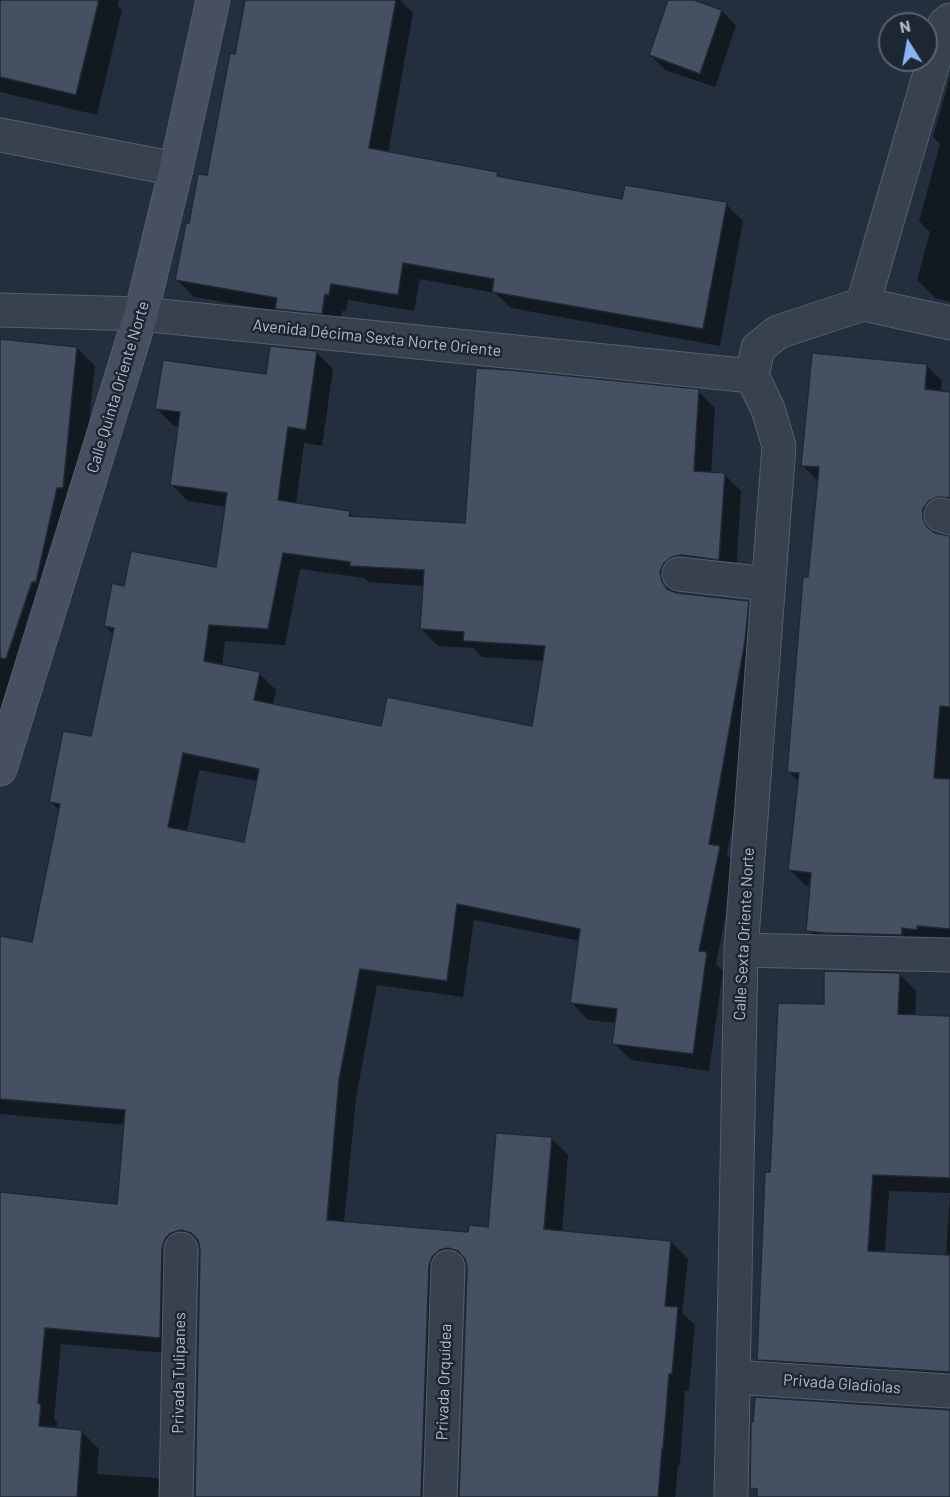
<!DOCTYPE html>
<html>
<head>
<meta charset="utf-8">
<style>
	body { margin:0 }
	#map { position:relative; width:950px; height:1497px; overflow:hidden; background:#242f3e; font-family:Barlow,sans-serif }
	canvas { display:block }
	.north { position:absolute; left:878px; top:12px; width:60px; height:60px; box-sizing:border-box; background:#1d2633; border:2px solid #59626f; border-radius:50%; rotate:349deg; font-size:16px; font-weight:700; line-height:24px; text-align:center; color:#b4bcc9 }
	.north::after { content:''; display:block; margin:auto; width:21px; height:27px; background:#8ab4f8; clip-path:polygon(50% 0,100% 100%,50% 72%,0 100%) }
</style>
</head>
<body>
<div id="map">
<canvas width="950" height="1497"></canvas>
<div class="north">N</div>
</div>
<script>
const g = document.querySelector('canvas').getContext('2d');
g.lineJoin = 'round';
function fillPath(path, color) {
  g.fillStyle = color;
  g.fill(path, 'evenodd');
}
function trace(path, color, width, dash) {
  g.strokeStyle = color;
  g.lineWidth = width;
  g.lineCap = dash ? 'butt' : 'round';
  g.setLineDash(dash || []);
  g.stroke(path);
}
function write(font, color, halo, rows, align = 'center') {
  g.font = font + ' Barlow,sans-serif';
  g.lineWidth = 5;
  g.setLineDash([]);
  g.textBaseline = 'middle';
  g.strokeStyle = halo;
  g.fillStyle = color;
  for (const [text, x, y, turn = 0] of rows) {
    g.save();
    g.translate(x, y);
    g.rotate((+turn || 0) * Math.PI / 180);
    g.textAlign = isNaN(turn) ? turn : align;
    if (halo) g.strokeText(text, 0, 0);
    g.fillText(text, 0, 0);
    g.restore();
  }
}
const shadow = new Path2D(`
	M0,0h119l-1,6 4,4 -25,105 -97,-23z
	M246,0h154l13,13 -25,140 109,20 6,6 120,21 103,4 17,17 -23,125 -209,-38 -16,-15 -75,-14 -6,32 -66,-11 -2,11h-4l-3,19 -58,-18 -87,-15 -17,-17 13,-55 18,-48 28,-121z
	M670,0h20l32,11 14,15 -21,61 -50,-17 -14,-15z
	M950,77v225l-15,-4 -18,-18 13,-48 -11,-11 21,-77 -7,-7z
	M0,341l77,7 18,18 -15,139 -80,212z
	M316,352l17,17 -11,77 -18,-3 -8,61 53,8 6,6 112,7 231,-134 17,17 -4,65 13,1 17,17 -5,85 -59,14v4l71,8 17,17 -3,40 -35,196 9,10 -20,99 7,7 -14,100 -78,-11 -17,-17 3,-20 -29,-3 -16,-17 8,-62 -106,-21 -11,77 -86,-12 -21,113 -12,125 125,10 20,-5 62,-90 17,17 -6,77 109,10 17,17 -6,54 13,12 -6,66 -4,-1 -5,75h-2l-3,32h-215l8,-232h-2l-9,2 -19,230h-242l5,-250h-2l-10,2 -12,105 -116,-10 -7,75 3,3v7l25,3 17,17 -2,25 60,4 17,17v2h-174v-303l119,11 7,-80 -126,-11v-160l34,-10 26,-133 -10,-10 42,-63 22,-103 -9,-9 20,-38 93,-19 9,-62 -39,-6 -16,-16 8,-59h-6l-17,-17 111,-33zM300,569l64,9 4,4 56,4 -3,43 17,17 35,2 9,9 62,4 -11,67 -151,-1 -109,-21 3,-16 -17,-17 -37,-7 3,-25 60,4zM199,770l59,11 -13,63 -58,-12z
	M926,365l16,16 -1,12 9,1v92l-24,5 -9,98 33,3v351l-126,3 -16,-16 4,-44 -7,-1 -15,-15 9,-88 -11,-11 21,-192 9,-98 -16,-16z
	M899,974l17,17 -1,25 35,2v369l-175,-11 -17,-17 14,-185 53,-168zM889,1191l61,2 -4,63 -61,-3z`);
const building = new Path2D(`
	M0,0h99l-23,95 -76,-18z
	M245,0h151l-27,148 129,24 -1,4 125,23 3,-14 102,17 -24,127 -211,-37 2,-13 -91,-16 -5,32 -67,-11 -2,11 -4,-1 -3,20 -47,-5 2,-11 -102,-18 11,-57h3l9,-49 9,1 23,-122 5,1z
	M668,0h26l28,10 -22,64 -51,-19z
	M0,339l77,8 -14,141h-6l-21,94h-4l-26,77 -6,-1z
	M270,346l47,5 -11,79 -18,-3 -10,73 72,11 -1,5 116,7 11,-155 34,2 189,19 -5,82 31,2 -6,87 -38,-5 -9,2 -8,6 -4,9 2,9 5,8 10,4 72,8 -4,40 -36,203 11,2 -21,105 8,1 -14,102 -81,-10 5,-35 -47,-6 10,-74 -123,-25 -10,77 -87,-12 -21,111 -12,140 141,12 1,-7 19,2 8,-94 56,4 -8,92 127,12 -6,65 13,1 -6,67h-3l-6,75h-1l-4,48h-199l8,-229 -2,-9 -7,-8 -10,-3 -8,2 -8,7 -3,9 -8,231h-226l5,-248 -2,-9 -7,-7 -10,-3 -10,3 -6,6 -3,9 -2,90 -115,-10 -7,75 3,1 -2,22 43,4 -5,67h-77v-305l117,12 8,-94 -125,-11v-163l32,6 28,-138 -11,-2 14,-71 28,5 23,-108 -10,-2 8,-43 12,3 7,-35 85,16 11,-74 -57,-8 10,-73 -25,-3 8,-49 103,14zM283,553l67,9v4l74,4 -4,59 44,3 -1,9 82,5 -13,80 -145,-29 -6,29 -127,-26 6,-28 -56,-11 5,-36 59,4zM183,753l76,16 -15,73 -76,-15z
	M812,353l115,11 -2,25 25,3v106l-12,-1 -9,4 -6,8v9l4,9 8,6 15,3v171l-10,-1 -6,72 16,1v150l-33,-3v4l-15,-2v7l-77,-2 -19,-2 5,-58 -23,-3 11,-97 -12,-1 16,-195h5l11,-110 -18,-1z
	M824,971l76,2 -2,41 52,2v162l-77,-3 -5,76 82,4v117l-193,-12 8,-188h5l8,-169 46,1z
	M755,1397l195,13v87h-193v-8l-7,-1 1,-66h2z`);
const street = new Path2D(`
	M0,135l176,34
	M863,304l81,-279 6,-5
	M0,310l141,4 611,62
	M752,376l6,-28 20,-16 85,-28 87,19
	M941,515l9,3
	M679,574l89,10
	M741,950l209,5
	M733,1377l217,14
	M176,1497l5,-248
	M440,1497l8,-230
	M731,1497l10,-547 38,-504 -11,-37 -16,-33`);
const secondary = new Path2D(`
	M0,769l141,-455 35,-145 37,-169`);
const streetNames = [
	["Avenida Décima Sexta Norte Oriente",377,338,6],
	["Calle Quinta Oriente Norte",118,387,-73],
	["Calle Sexta Oriente Norte",744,934,-87],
	["Privada Tulipanes",179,1373,-89],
	["Privada Orquídea",444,1382,-88],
	["Privada Gladiolas",842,1384,4]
];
fillPath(shadow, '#0007');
fillPath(building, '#455162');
trace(building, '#1f2835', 1.5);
trace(street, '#565f6c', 35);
trace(secondary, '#565f6c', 35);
trace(street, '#38414e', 33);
trace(secondary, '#465061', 33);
write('16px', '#b4bcc9', '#1d2633', streetNames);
</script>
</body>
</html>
